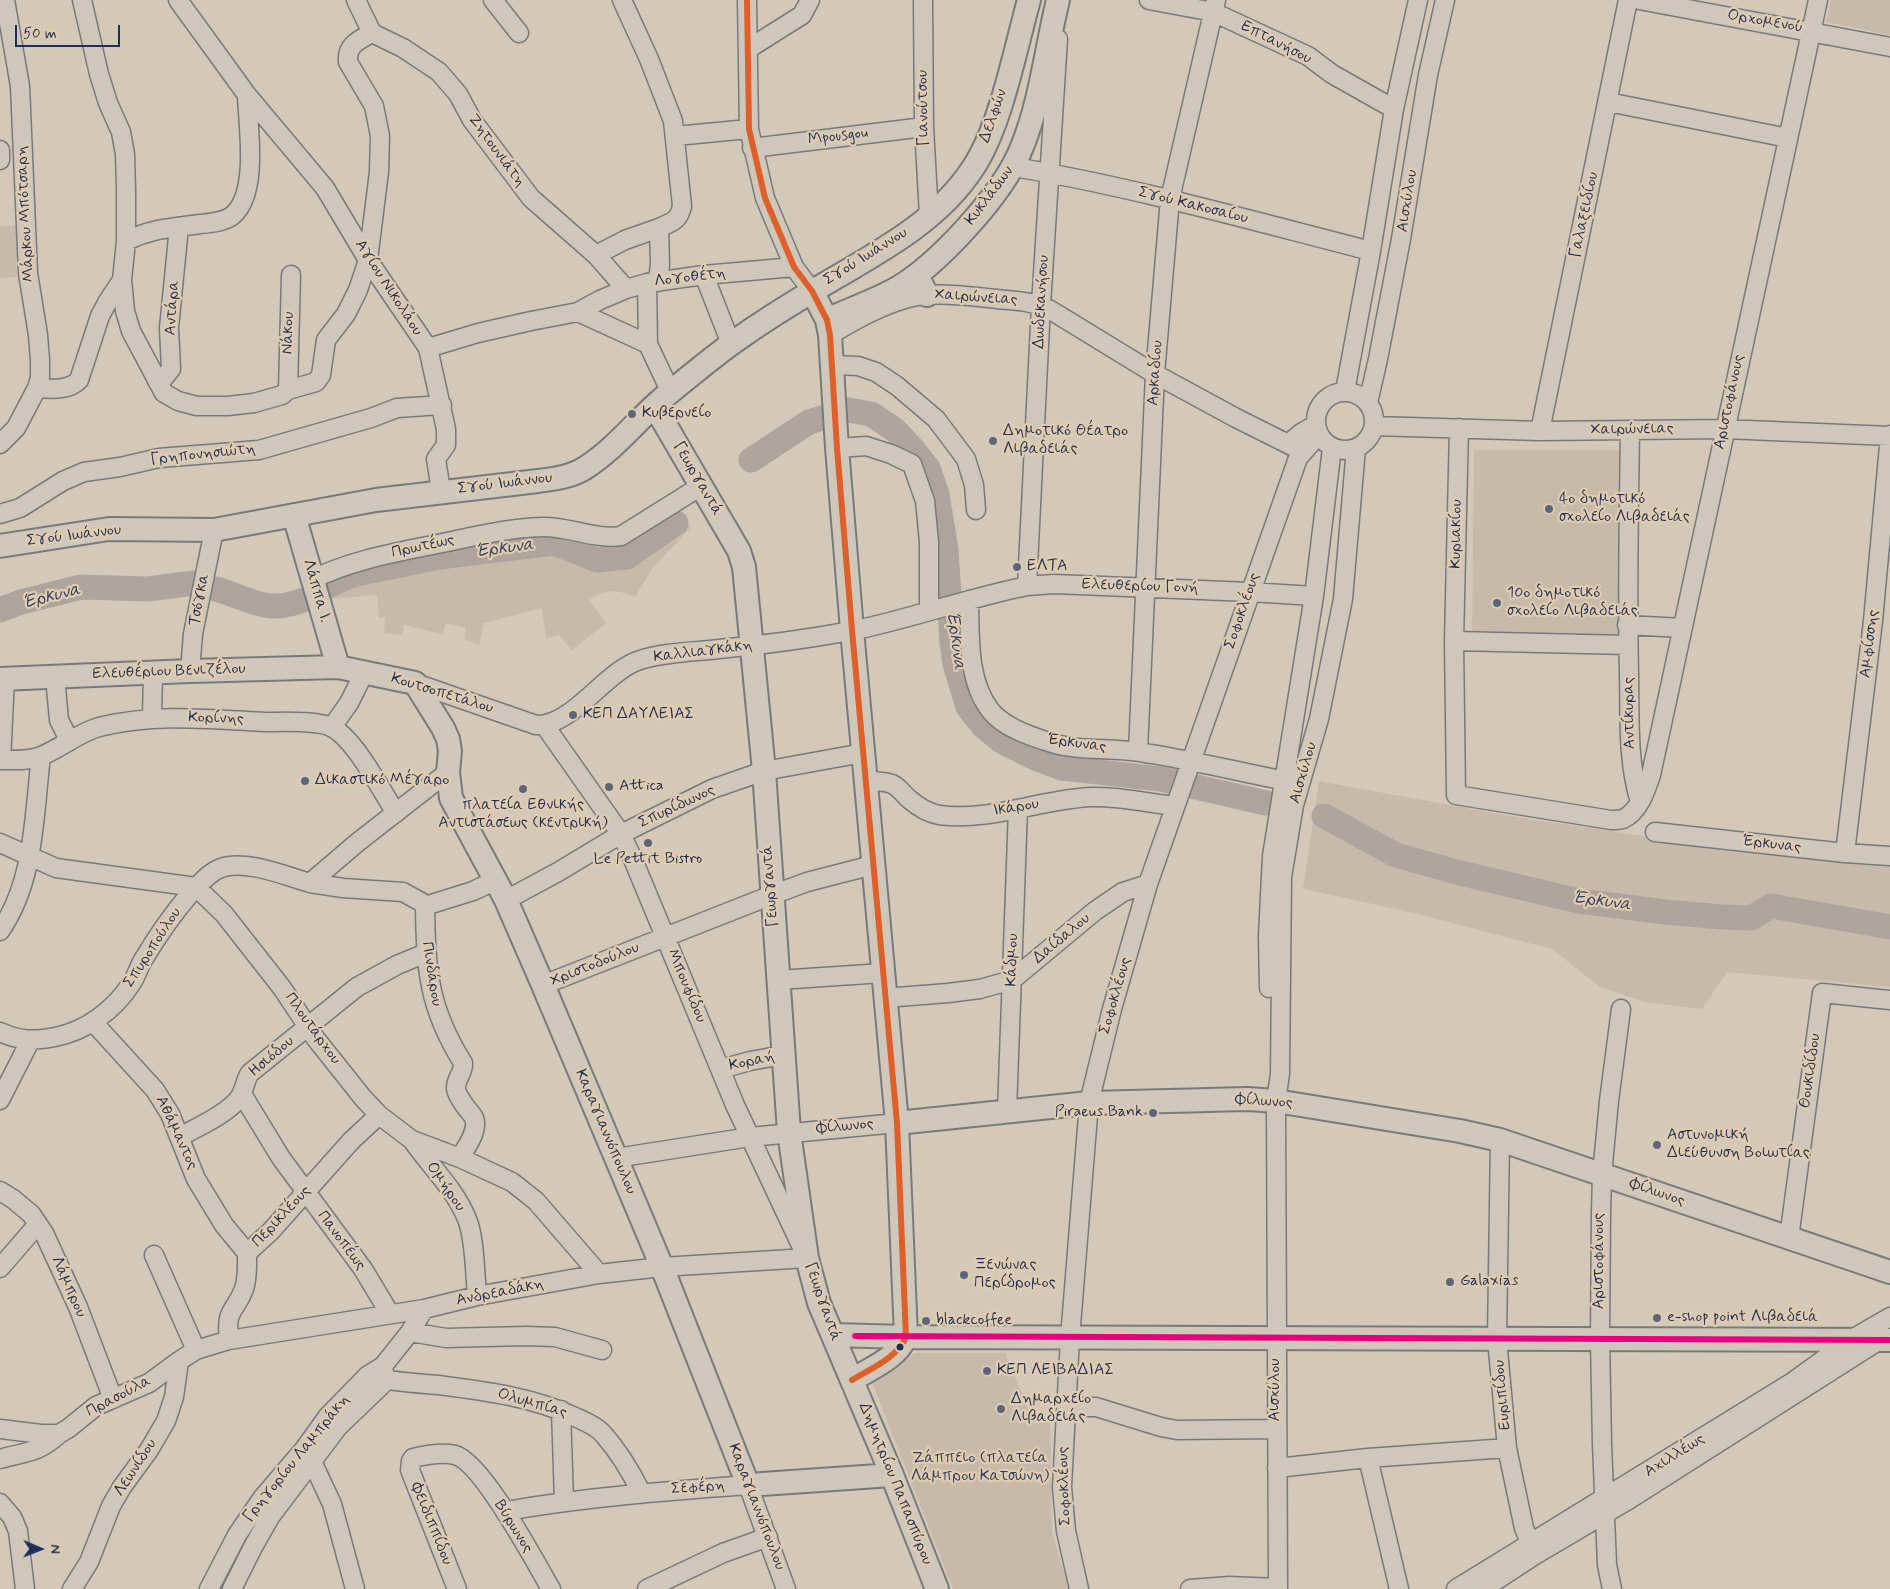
<!DOCTYPE html>
<html>
<head>
<meta charset="utf-8">
<style>
	body { margin:0 }
	#map { position:relative; width:1890px; height:1589px; overflow:hidden; background:#d4c8b7; font-family:Mynerve,sans-serif }
	canvas { display:block }
	.north { position:absolute; left:15px; top:1524px; width:50px; height:50px; -webkit-text-stroke:4px #e1cbaa; paint-order:stroke; rotate:91deg; font-size:14px; font-weight:700; line-height:20px; text-align:center; color:#1b2f5e }
	.north::after { content:''; display:block; margin:auto; width:18px; height:22px; background:#1b2f5e; clip-path:polygon(50% 0,100% 100%,50% 72%,0 100%) }
	.scale { position:absolute; left:15px; top:25px; width:105px; height:22px; box-sizing:border-box; border:2px solid #1b2f5e; border-top:0; padding-left:6px; font-size:15px; line-height:18px; white-space:nowrap; color:#1b2f5e; -webkit-text-stroke:4px #e1cbaa; paint-order:stroke }
</style>
</head>
<body>
<div id="map">
<canvas width="1890" height="1589"></canvas>
<div class="north">N</div>
<div class="scale">50 m</div>
</div>
<script>
const g = document.querySelector('canvas').getContext('2d');
g.lineJoin = 'round';
function fillPath(path, color) {
  g.fillStyle = color;
  g.fill(path, 'evenodd');
}
function trace(path, color, width, dash) {
  g.strokeStyle = color;
  g.lineWidth = width;
  g.lineCap = dash ? 'butt' : 'round';
  g.setLineDash(dash || []);
  g.stroke(path);
}
function write(font, color, halo, rows, align = 'center') {
  g.font = font + ' Mynerve,sans-serif';
  g.lineWidth = 4.5;
  g.setLineDash([]);
  g.textBaseline = 'middle';
  g.strokeStyle = halo;
  g.fillStyle = color;
  for (const [text, x, y, turn = 0] of rows) {
    g.save();
    g.translate(x, y);
    g.rotate((+turn || 0) * Math.PI / 180);
    g.textAlign = isNaN(turn) ? turn : align;
    if (halo) g.strokeText(text, 0, 0);
    g.fillText(text, 0, 0);
    g.restore();
  }
}
const built = new Path2D(`
	M1474,450h150l-2,188h-150z`);
const green = new Path2D(`
	M1831,0h59v35l-64,-13z
	M0,226h16l1,51 -17,1z
	M1607,456v30h-56v-29z
	M1480,499h31l-1,57h-30z
	M685,519l6,8 -39,42 -17,28c-21,-8 -26,-9 -46,3l17,23 -34,27 -13,-15 -13,4 -4,-31 -58,15 -5,22 -15,-6 2,-11 -20,-5 -3,11 -39,-9 -2,10 -18,-2 1,-16 -6,1 -2,-23 -47,4 -1,-7 17,-8 63,-17 29,-6 116,-13 44,15 30,-3z
	M1319,781l196,36 190,28 185,18v124l-163,-15 -25,37 -57,-7 -45,-15 -48,-38 -142,-37 -107,-23z
	M915,1353h90l29,70 16,-5 2,115 17,56h-116l-82,-209z`);
const river = new Path2D(`
	M751,460l58,-38 39,-12 23,4 24,16 16,17 17,21 9,26 9,56 6,92 3,22 13,43 15,19 18,15 34,17 27,10 99,11 105,24
	M325,587l27,-12 87,-18 115,-14 43,17 30,-3 49,-34
	M216,589c37,11 51,26 90,10
	M0,610l21,-8 60,-15 67,2 46,-6
	M1324,816l72,39 64,18 119,28 86,11 57,5 29,1 20,-12 119,21`);
const minor = new Path2D(`
	M178,0l69,95 78,93 43,72 60,88 50,-15 53,-12 47,-9 70,32 23,49
	M356,0l16,33 31,15 36,24 19,22 14,26 59,78 65,57 30,34 21,-6
	M493,0l26,33
	M622,0l27,59 24,62 9,85c-3,15 -10,16 -23,22l1,36 -2,18
	M747,0l2,129 16,69 29,69 18,24
	M923,0l1,127 5,89
	M1149,0l64,12 95,44 24,18 62,35
	M1639,0l251,47
	M748,49l54,-34 8,-15
	M1608,102l180,36
	M675,136l74,-7
	M752,148l172,-21
	M0,150v10
	M1014,167c120,20 239,54 357,84
	M126,241c27,-13 46,-13 74,-17 11,-1 25,-2 33,-9 26,-23 15,-88 14,-120
	M596,255l29,-15 34,-12
	M704,275l27,69
	M122,280l3,31 6,20 33,62 14,8 19,5h31l26,-3 28,-8 6,-5 28,-8 5,-7 5,-35 20,-26 12,-24 10,-30 11,-88 1,-36 -6,-30 -26,-44c-2,-17 11,-22 24,-29
	M578,312l22,-12 26,-11
	M830,335c26,-16 67,-39 98,-40 22,-2 47,2 69,4 19,2 38,2 55,12l103,63 81,44 66,33
	M648,344l-1,-61 57,-8 90,-8
	M428,348l18,81v16l-10,14 5,32
	M832,365l26,1 18,6 21,14 39,33 30,40 8,26 2,25
	M157,381l6,-2 8,-10 -2,-41 10,-101
	M37,388c13,1 32,3 42,-8l21,-64 8,-15 14,-21 4,-39v-51l-1,-36 -4,-22 -13,-29 -9,-29 -17,-74
	M288,390l3,-115
	M1345,391l26,-140 23,-142 24,-109
	M1316 421a29 29 0 1 1 58 0a29 29 0 1 1-58 0Z
	M1368,403l10,-44 23,-120 27,-164 17,-75
	M1374,426l166,5 184,-2 166,7
	M1459,428l-5,213 2,154 155,25c3,0 8,0 12,-1 16,-7 23,-29 28,-44l167,-775
	M1630,430c-1,81 -3,162 -1,243 1,43 -2,87 11,129
	M1540,431l88,-431
	M0,444l16,-16 21,-40 3,-10v-18l-2,-25 -10,-62 -8,-187 -15,-86
	M1288,444l13,-11 14,-8
	M837,448l29,-2 25,8 21,10 13,37 4,41v69
	M0,514l20,-6 43,-27 21,-9 36,-5 39,-9 100,-8 112,-32 26,-10 45,-3
	M313,579c39,-19 81,-26 124,-35 35,-7 69,-16 105,-17 27,-1 52,13 79,9l80,-50
	M1027,586l14,-281 17,-266
	M969,600c1,36 -2,80 21,110 13,17 39,26 59,32 29,10 61,5 90,10 53,8 105,21 157,31
	M1627,625l56,3
	M1454,641l174,4
	M190,671l3,-37 21,-104
	M55,677l4,43 10,20
	M415,683l121,42c36,2 69,-54 104,-65 25,-8 54,-8 79,-11 44,-4 88,-10 132,-18 59,-12 117,-33 176,-45l27,-2 196,8 64,4
	M152,718l1,-46
	M332,727l17,-24 16,-32
	M1138,751l17,-377 15,-175 46,-199
	M0,760c14,0 29,1 41,-4 20,-8 37,-23 58,-29 55,-14 111,-8 166,-5 16,0 55,-2 68,6 23,13 48,62 63,85
	M1,760l4,-81
	M865,781c9,0 19,0 27,3 7,3 11,10 17,15 8,7 20,14 30,16 52,7 102,-16 152,-18 28,-1 57,6 84,9
	M1655,832l190,21 45,3
	M0,843l56,25 140,19 28,27 58,74 34,51 47,59 16,17 33,25 48,18 52,24 24,19 63,73
	M1845,853l28,-232 17,-186
	M310,883l33,5 60,4 18,10 4,4
	M506,900l52,-28 63,-38 91,-45 52,-18 99,-18
	M0,931c35,-50 34,-117 41,-175
	M778,980l105,-7
	M543,985l229,-90 35,-13 66,-17
	M1269,988l-1,-52 4,-80 42,-260 18,-148
	M885,998l63,-5 32,-4 32,-9 83,-69 28,-19 25,-8
	M93,1022l62,68 15,24 26,65 28,46 23,28
	M0,1032c19,9 35,9 55,5 31,-6 59,-27 76,-53 6,-8 8,-19 14,-27 13,-22 28,-43 44,-62 9,-9 20,-23 32,-27 24,-9 65,8 89,15l48,-41 90,-70
	M721,1069l29,-8 33,-6
	M242,1094l39,64 82,111 27,45
	M0,1100l30,-59
	M1007,1111l11,-302
	M179,1137c17,-9 53,-25 62,-42 4,-7 4,-15 9,-22l107,-86 40,-22 29,-12
	M412,1140c18,26 43,49 55,79 8,19 8,56 10,77
	M1500,1140l-3,199 10,109 17,80 10,25
	M460,1158c6,-11 19,-27 14,-40 -2,-4 -6,-8 -9,-12 -4,-6 -8,-11 -9,-17 -1,-10 8,-16 7,-26 -35,-56 -37,-93 -38,-157l48,-15 21,-10
	M616,1158l134,-21 147,-14
	M0,1191l13,8 18,15 13,19 34,74 35,92
	M1789,1238l33,-245 68,7
	M154,1255l42,95
	M0,1268l38,-44
	M410,1332l36,6 80,-2 29,1 47,13
	M229,1340c-4,-32 6,-27 15,-51 4,-12 3,-24 3,-36l24,-22 80,-90 28,-26
	M367,1376c24,6 47,7 72,9 46,6 94,12 136,32 9,4 23,10 29,18 15,17 27,37 37,57
	M1066,1407h30l65,20 16,3 99,-1
	M561,1410l3,91
	M0,1429l41,5h18l10,-6 27,-22 53,-23 30,-22
	M309,1455l23,49 23,85
	M1368,1458l31,131
	M0,1459c27,-8 37,-5 59,-25
	M1277,1468l91,-10 139,-10
	M0,1503l12,14 6,14 7,58
	M506,1511c80,-14 161,-20 242,-26l38,104
	M72,1589l17,-27 22,-56 11,-19 27,-37 17,-29 8,-24 5,-36 17,-11 33,-10 195,-31 53,-13 122,-22 63,-7 145,-9 -72,-153 -103,-248 -11,-23 -76,-108
	M209,1589l28,-54 26,-38 42,-49 23,-32 39,-40 16,-10 27,-34 14,-23
	M232,1589l21,-42 17,-30 68,-90 48,-46 -2,-9
	M457,1589l-47,-119 1,-9 2,-3c13,-3 29,-6 42,-3 27,7 81,108 96,134
	M647,1589l76,-36 45,-16
	M1079,1589l-13,-58 -4,-44 8,-149 19,-235 23,-94 36,-125 150,-426 21,-24
	M1190,1589l39,-3 49,2
	M1278,1589l-2,-488 4,-27 2,-197 12,-72 25,-86 24,-120 13,-151
	M1456,1589l335,-206 61,-44 38,-22
	M1483,1589l52,-34 95,-56 253,-161
	M1612,1589l-5,-24 -5,-121 -2,-105 1,-125 1,-39 7,-74 12,-92`);
const major = new Path2D(`
	M917,275l10,20
	M812,291l15,29 3,15 7,113 15,182 45,493 9,214c-10,22 -35,31 -54,43
	M827,320c21,-10 44,-18 65,-29 44,-23 112,-98 130,-144 19,-47 24,-98 36,-147
	M655,407l84,144 5,16 20,204 25,361 18,126 12,45 73,172 45,114
	M294,515l44,152
	M0,546l109,-17 105,1 162,-30 162,-19c15,-2 33,-4 47,-13 30,-19 51,-47 78,-70 22,-18 45,-37 68,-54 29,-21 61,-41 92,-59 54,-32 115,-63 150,-117 28,-42 42,-118 56,-168
	M0,679l190,-8 148,-4 77,16 28,45 5,11 2,12 -2,21 3,26 55,102 37,85 119,282 86,218 144,-10
	M897,1123l192,-20 159,-4 28,2 184,30 40,9 390,132
	M833,1335l73,2 984,3`);
const bus1 = new Path2D(`
	M747,0l2,129 16,69 29,69 18,24 15,29 3,15 7,113 15,182 45,493 9,214c-10,22 -35,31 -54,43`);
const bus2 = new Path2D(`
	M855,1336l1035,4`);
const markers = [
	[632,414,5,"#5c657d"],
	[993,441,5,"#5c657d"],
	[1549,509,5,"#5c657d"],
	[1017,567,5,"#5c657d"],
	[1497,603,5,"#5c657d"],
	[573,715,5,"#5c657d"],
	[305,781,5,"#5c657d"],
	[609,787,5,"#5c657d"],
	[523,789,5,"#5c657d"],
	[648,843,5,"#5c657d"],
	[1153,1113,5,"#5c657d"],
	[1657,1145,5,"#5c657d"],
	[964,1275,5,"#5c657d"],
	[1450,1282,5,"#5c657d"],
	[1657,1318,5,"#5c657d"],
	[926,1321,5,"#5c657d"],
	[900,1347,4.5,"#1b2f5e"],
	[987,1371,5,"#5c657d"],
	[1001,1409,5,"#5c657d"]
];
const streetNames = [
	["Ορχομενού",1765,22,10],
	["Επτανήσου",1276,43,27],
	["Γιανούτσου",924,108,-91],
	["Δελφών",994,116,-71],
	["Mpousgou",838,137,-7],
	["Ζητουνιάτη",496,151,54],
	["Κυκλάδων",990,196,-53],
	["Αισχύλου",1408,201,-81],
	["Σγού Κακοσαίου",1193,206,14],
	["Μάρκου Μπότσαρη",26,214,-93],
	["Γαλαξειδίου",1585,215,-78],
	["Σγού Ιωάννου",866,257,-32],
	["Λογοθέτη",690,278,-7],
	["Αγίου Νικολάου",388,288,57],
	["Χαιρώνειας",976,298,4],
	["Δωδεκανήσου",1042,302,-87],
	["Αντάρα",173,308,-86],
	["Νάκου",289,333,-88],
	["Αρκαδίου",1156,373,-86],
	["Αριστοφάνους",1730,402,-78],
	["Χαιρώνειας",1632,430,-1],
	["Γρηπονησιώτη",203,455,-6],
	["Γεωργαντά",697,479,60],
	["Σγού Ιωάννου",505,484,-7],
	["Κυριακίου",1457,534,-89],
	["Σγού Ιωάννου",74,536,-7],
	["Πρωτέως",423,547,-12],
	["Ελευθερίου Γονή",1140,587,2],
	["Λάππα Ι.",316,591,74],
	["Τσόγκα",200,600,-79],
	["Σοφοκλέους",1243,611,-71],
	["Αμφίσσης",1870,644,-83],
	["Καλλιαγκάκη",703,652,-7],
	["Ελευθέριου Βενιζέλου",169,672,-2],
	["Κουτσοπετάλου",442,694,17],
	["Αντίκυρας",1630,713,-91],
	["Κορίνης",216,719,2],
	["Έρκυνας",1077,744,8],
	["Αισχύλου",1304,773,-74],
	["Σπυρίδωνος",677,807,-25],
	["Ικάρου",1016,808,-9],
	["Έρκυνας",1772,845,7],
	["Γεωργαντά",771,886,-94],
	["Δαίδαλου",1062,939,-40],
	["Σπυροπούλου",153,948,-57],
	["Κάδμου",1013,960,-88],
	["Χριστοδούλου",595,965,-22],
	["Πινδάρου",431,974,81],
	["Μπουφίδου",686,986,67],
	["Σοφοκλέους",1116,996,-74],
	["Πλουτάρχου",312,1029,54],
	["Ησιόδου",272,1057,-41],
	["Κοραή",752,1062,-12],
	["Θουκιδίδου",1811,1071,-82],
	["Φίλωνος",1264,1102,4],
	["Φίλωνος",845,1127,-5],
	["Καραγιαννόπουλου",605,1132,67],
	["Αθάμαντος",176,1133,65],
	["Ομήρου",445,1187,55],
	["Φίλωνος",1657,1193,19],
	["Περικλέους",282,1217,-47],
	["Πανοπέως",341,1241,53],
	["Αριστοφάνους",1600,1261,-90],
	["Λάμπρου",68,1287,66],
	["Ανδρεαδάκη",500,1293,-11],
	["Γεωργαντά",822,1302,71],
	["Αισχύλου",1276,1390,-90],
	["Ευριπίδου",1503,1395,-95],
	["Πρασούλα",119,1397,-28],
	["Ολυμπίας",532,1404,16],
	["Αχιλλέως",1675,1456,-32],
	["Γρηγορίου Λαμπράκη",297,1459,-51],
	["Λεωνίδου",136,1468,-57],
	["Δημητρίου Παπασπύρου",895,1484,68],
	["Σοφοκλέους",1065,1486,-92],
	["Σεφέρη",698,1488,-4],
	["Καραγιαννόπουλου",756,1507,69],
	["Φειδιππίδου",431,1524,68],
	["Βύρωνος",513,1527,58]
];
const poiNames = [
	["Κυβερνείο",642,414],
	["Δημοτικό Θέατρο",1003,432],
	["Λιβαδειάς",1003,450],
	["4ο δημοτικό",1559,500],
	["σχολείο Λιβαδειάς",1559,518],
	["ΕΛΤΑ",1027,567],
	["10ο δημοτικό",1507,594],
	["σχολείο Λιβαδειάς",1507,612],
	["ΚΕΠ ΔΑΥΛΕΙΑΣ",583,715],
	["Δικαστικό Μέγαρο",315,781],
	["Attica",619,787],
	["πλατεία Εθνικής",523,806,"center"],
	["Αντιστάσεως (κεντρική)",523,824,"center"],
	["Le Pettit Bistro",648,860,"center"],
	["Piraeus Bank",1143,1113,"right"],
	["Αστυνομική",1667,1136],
	["Διεύθυνση Βοιωτίας",1667,1154],
	["Ξενώνας",974,1266],
	["Περίδρομος",974,1284],
	["Galaxias",1460,1282],
	["e-shop point Λιβαδειά",1667,1318],
	["blackcoffee",936,1321],
	["ΚΕΠ ΛΕΙΒΑΔΙΑΣ",997,1371],
	["Δημαρχείο",1011,1400],
	["Λιβαδειάς",1011,1418]
];
const parkNames = [
	["Ζάππειο (πλατεία",980,1459],
	["Λάμπρου Κατσώνη)",980,1477]
];
const waterNames = [
	["Έρκυνα",505,549,-7],
	["Έρκυνα",52,597,-14],
	["Έρκυνα",955,641,83],
	["Έρκυνα",1602,902,8]
];
fillPath(built, '#c8baa8');
fillPath(green, '#c7baa8');
trace(river, '#aea49c', 25);
trace(minor, '#7a797a', 21);
trace(major, '#7a797a', 26);
trace(minor, '#d0c7bb', 18);
trace(major, '#d0c7bb', 22);
trace(bus1, '#dc6028', 6);
trace(bus2, '#e5007d', 6);
for (const [x, y, r, color] of markers) {
  const dot = new Path2D();
  dot.arc(x, y, r, 0, 2 * Math.PI);
  g.fillStyle = color;
  g.fill(dot);
  trace(dot, '#e1cbaa', 2);
}
write('16px', '#1b2f5e', '#e1cbaa', streetNames);
write('16px', '#1b2f5e', '#e1cbaa', poiNames, 'left');
write('16px', '#2c3c64', '#e1cbaa', parkNames);
write('italic 18px', '#2f3e66', '#e1cbaa', waterNames);
</script>
</body>
</html>
